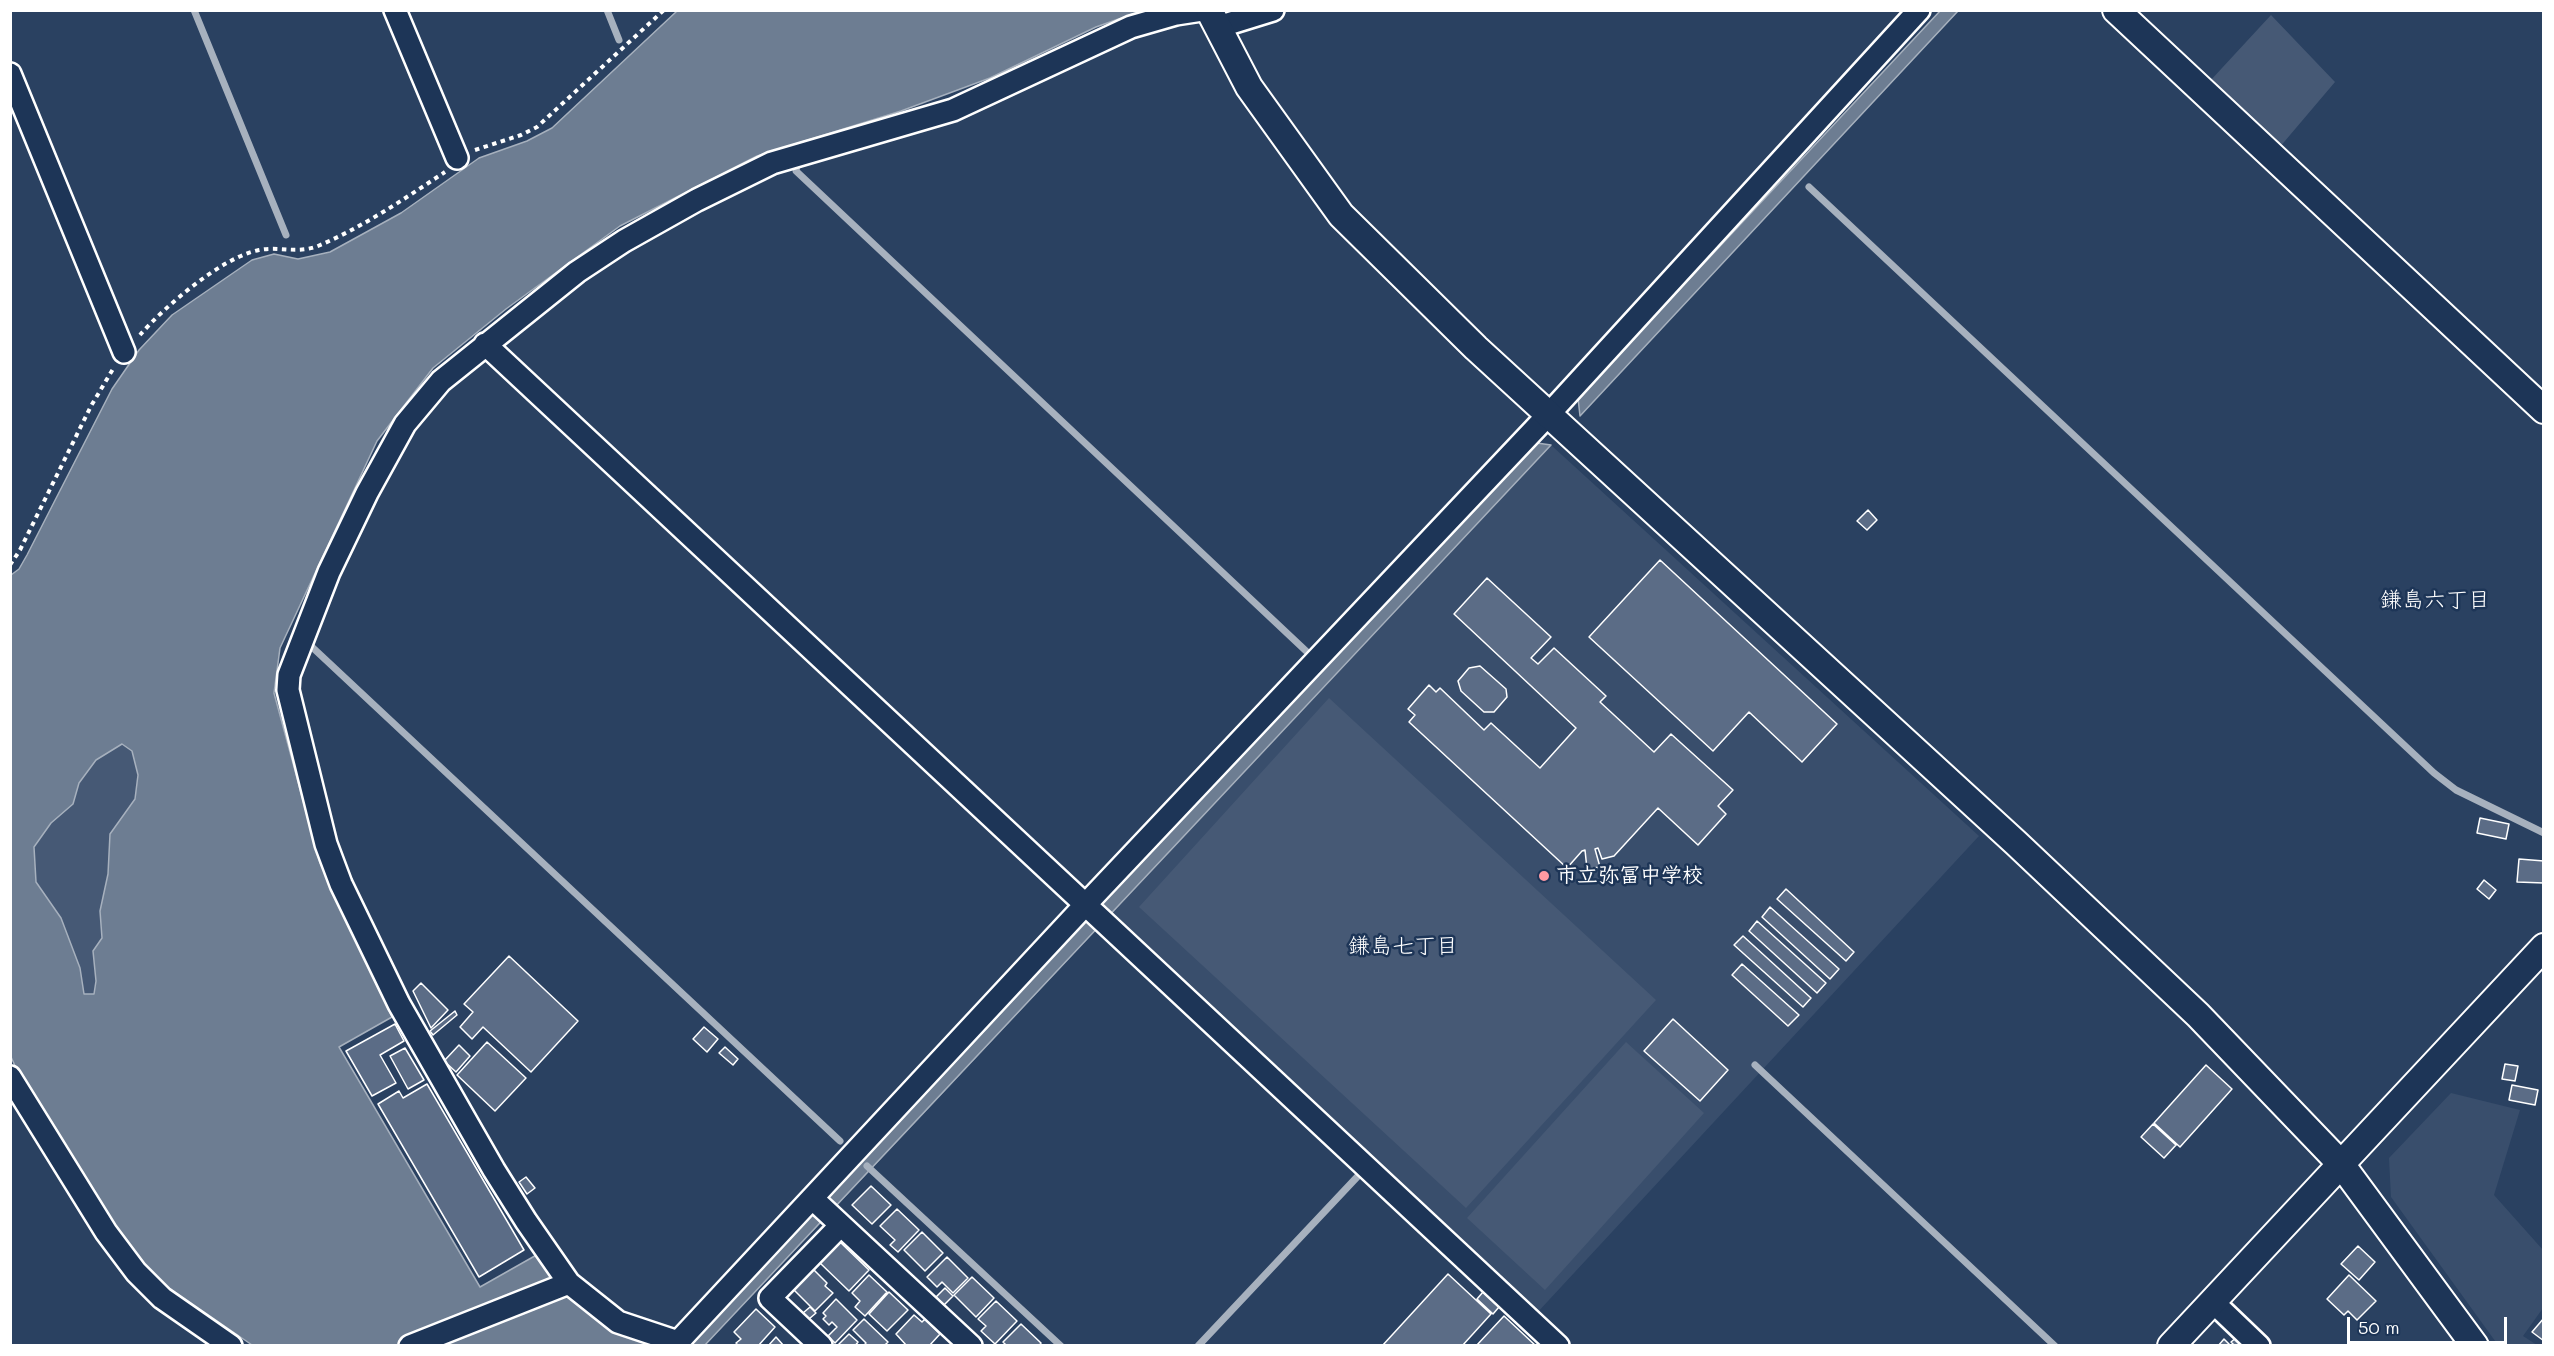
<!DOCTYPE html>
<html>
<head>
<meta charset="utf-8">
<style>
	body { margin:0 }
	#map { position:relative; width:2554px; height:1356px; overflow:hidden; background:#2a4161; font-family:Mali,sans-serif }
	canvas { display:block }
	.frame { position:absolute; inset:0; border:12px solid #fff; pointer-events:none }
	.scale { position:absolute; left:2347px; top:1317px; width:160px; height:27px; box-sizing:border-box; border:3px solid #fff; border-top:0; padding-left:8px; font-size:18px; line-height:21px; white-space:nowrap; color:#fff; -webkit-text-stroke:4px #1d3557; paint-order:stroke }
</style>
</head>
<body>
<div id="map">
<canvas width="2554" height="1356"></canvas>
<div class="frame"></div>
<div class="scale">50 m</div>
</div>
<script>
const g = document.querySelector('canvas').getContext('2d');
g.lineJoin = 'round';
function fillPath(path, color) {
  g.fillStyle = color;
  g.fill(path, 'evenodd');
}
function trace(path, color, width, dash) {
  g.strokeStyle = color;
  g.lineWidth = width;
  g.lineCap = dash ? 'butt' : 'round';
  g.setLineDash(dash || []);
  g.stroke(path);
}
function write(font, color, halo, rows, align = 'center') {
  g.font = font + ' Mali,"Klee One",sans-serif';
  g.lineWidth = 5;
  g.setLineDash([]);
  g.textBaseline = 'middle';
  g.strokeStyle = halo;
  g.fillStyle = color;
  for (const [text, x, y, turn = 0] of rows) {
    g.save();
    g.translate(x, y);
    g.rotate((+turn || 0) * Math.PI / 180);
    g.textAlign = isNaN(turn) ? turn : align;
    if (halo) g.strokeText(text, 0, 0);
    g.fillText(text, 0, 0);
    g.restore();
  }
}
const built = new Path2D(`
	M1551,445l428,391 -443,478 -428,-399z
	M2451,1093l69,17 -26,85 49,55v58l-20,28 14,9h-39l-107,-148 -2,-39z`);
const green = new Path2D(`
	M2271,15l64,67 -56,66 -69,-67z
	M1329,698l327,302 -190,208 -327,-301z
	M121,744l11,6 6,25 -3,24 -25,35 -2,40 -8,37 2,27 -9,13 3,30 -1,13 -11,1 -4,-27 -19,-50 -25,-36 -2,-34 17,-25 22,-19 6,-21 17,-23z
	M1626,1042l78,71 -159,177 -78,-72z`);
const water = new Path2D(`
	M677,11h464l-45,16 -106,51 -89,33 -144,45 -137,70 -114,83 -73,59 -56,73 -97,207 -6,45 46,170 72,154 -53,30 141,240 60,-34 35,50 23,16 50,26h-396l-96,-66 -29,-32 -106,-168 -10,-22v-482l8,-6 8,-14 85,-166 27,-39 33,-35 80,-55 22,-6 24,5 32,-7 71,-39 78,-55 48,-17 25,-13zM122,744l10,7 6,24 -3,24 -25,35 -2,40 -8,37 2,27 -9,13 3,30 -2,13h-10l-4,-26 -19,-50 -25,-36 -2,-35 17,-24 22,-19 6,-21 17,-23z
	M1940,11h18l-378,405 -2,-18z
	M1537,443l14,2c-283,299 -562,602 -846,900l-16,1 401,-428 12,-19 372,-396z`);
const stream = new Path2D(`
	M194,10l92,225
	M607,10l12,30
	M797,165l-1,6 510,480
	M1809,187l625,586 22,17 88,43
	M312,647l528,494
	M1755,1065l300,281
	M867,1166l194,180
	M1198,1346l160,-170`);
const building = new Path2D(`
	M1868,510l9,10 -10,10 -10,-9z
	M1660,560l177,164 -35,38 -53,-50 -36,39 -124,-114z
	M1487,578l64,59 -20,21 7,6 16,-16 52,48 -6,6 54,50 17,-18 62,56 -15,16 8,8 -28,31 -40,-37 -44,48 -12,3 -4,-11 -3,1 5,18 -13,2 -2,-19 -3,1 -15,17 -158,-146 6,-7 -7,-6 21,-24 7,7 4,-4 44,42 7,-7 49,45 36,-40 -122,-114z
	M1480,666l26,23 1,8 -13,15h-10l-23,-21 -3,-10 11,-13z
	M2480,818l29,6 -3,15 -29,-6z
	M2519,859l25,2v22l-27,-1z
	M2484,880l12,10 -7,9 -12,-10z
	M1786,889l68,63 -8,9 -69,-62z
	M1770,907l69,62 -9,10 -68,-62z
	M1757,921l69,62 -9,10 -68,-62z
	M1743,936l68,62 -8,9 -69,-62z
	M509,956l69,65 -47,51 -48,-45 -11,12 -12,-12 13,-15 -9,-8z
	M1742,964l57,51 -11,11 -56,-51z
	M421,983l27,27 -17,18 -18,-37z
	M455,1011l2,4 -24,20 -3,-4z
	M1673,1019l55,51 -28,31 -56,-50z
	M395,1024l9,17 -24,14 16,28 -24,13 -26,-45z
	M704,1027l14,12 -11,13 -14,-13z
	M487,1042l39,36 -31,33 -38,-36z
	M459,1045l11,11 -14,16 -12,-11z
	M725,1047l13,12 -5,6 -14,-12z
	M405,1048l19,32 -16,9 -18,-33z
	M2505,1064l13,2 -3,15 -13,-2z
	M2206,1065l26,24 -52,58 -26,-24z
	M427,1084l97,166 -45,27 -101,-173 21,-13 4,7z
	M2512,1085l26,5 -3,15 -26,-5z
	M2153,1124l23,21 -12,13 -23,-21z
	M526,1177l9,11 -8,6 -8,-12z
	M871,1186l20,19 -19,19 -20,-19z
	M897,1209l22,21 -21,22 -8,-7 5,-5 -15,-14z
	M922,1232l21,21 -18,18 -21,-21z
	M840,1242l29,28 -20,21 -29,-28z
	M2358,1246l17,16 -16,18 -18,-16z
	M947,1257l21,21 -15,15 -11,-11 -5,5 -10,-10z
	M813,1269l14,14 -2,3 8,7 -18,18 -22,-22z
	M1448,1274l43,40 -29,32h-80z
	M869,1275l18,17 -22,24 -10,-9 5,-6 -8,-8z
	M2349,1275l27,26 -19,19 -9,-9 -4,4 -17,-16z
	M972,1277l22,21 -18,19 -22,-22z
	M945,1288l8,8 -9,9 -8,-8z
	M889,1292l19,18 -21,21 -18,-17z
	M1483,1292l16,15 -6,7 -16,-15z
	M836,1299l21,21 -22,23 -7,-7 9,-9 -5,-5 -3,3 -6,-6 3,-3 -3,-3z
	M996,1301l21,20 -22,23 -14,-13 5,-5 -8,-7z
	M810,1307l6,6 -7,6 -6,-6z
	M756,1309l19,18 -17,19h-19l-3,-3 5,-4 -7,-7z
	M914,1315l8,7 3,-3 15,15 -11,12h-22l-11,-12z
	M1504,1316l32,30h-60z
	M2544,1318v23l-12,-9z
	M864,1319l24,23 -4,4h-21l3,-3 -13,-13z
	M1021,1324l20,19 -2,3h-32l-4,-4z
	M849,1334l9,8 -3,4h-18z
	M776,1337l8,9h-16z
	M2237,1337l9,9h-11l-4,-4z
	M2224,1339l7,7h-13z`);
const path = new Path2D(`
	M475,150l46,-15 16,-8 127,-117
	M140,335c24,-28 82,-78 119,-85 20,-4 38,4 59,-4 45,-19 86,-47 127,-74
	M10,565l10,-15 71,-144 22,-37`);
const minor = new Path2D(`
	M395,10l62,148
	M1202,10l-26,4 -45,13 -178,83 -181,53 -75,37 -73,41 -47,31 -136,109 -36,43 -38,69 -38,79 -40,103 -1,15 38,154 15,40 58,120 95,166 32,51 43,62 49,39 60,20 408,-438 463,-490 370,-404
	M1218,27l55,-17
	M10,74l114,278
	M485,344l1073,1002
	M10,1077l96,155 30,40 26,26 69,48
	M813,1199l158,147
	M2212,1301l47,45
	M410,1346l159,-63
	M821,1346l-51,-48 71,-73`);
const tertiary = new Path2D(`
	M1209,10l40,77 92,128 135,133 540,495 182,172 143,149 134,182
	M2116,10l428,400
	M2171,1346l373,-399`);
const markers = [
	[1544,876,6,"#ff9aa2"]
];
const poiNames = [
	["市立弥冨中学校",1556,876]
];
const neighbourhoodNames = [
	["鎌島六丁目",2435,600],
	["鎌島七丁目",1403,946]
];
fillPath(built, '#394e6c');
fillPath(green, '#465975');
fillPath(water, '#6d7d92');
trace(water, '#a7b1be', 1.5);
trace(stream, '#a7b1be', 7);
fillPath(building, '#5b6c86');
trace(building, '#fff', 1.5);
trace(minor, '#fff', 26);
trace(tertiary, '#fff', 30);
trace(path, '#fff', 4, [4.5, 4.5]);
trace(minor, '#1d3557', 21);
trace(tertiary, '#1d3557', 26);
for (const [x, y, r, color] of markers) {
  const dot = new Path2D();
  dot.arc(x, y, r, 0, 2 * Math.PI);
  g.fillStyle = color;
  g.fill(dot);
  trace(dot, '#1d3557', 2);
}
write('bold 21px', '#fff', '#1d3557', poiNames, 'left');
write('22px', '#fff', '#1d3557', neighbourhoodNames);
</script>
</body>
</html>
